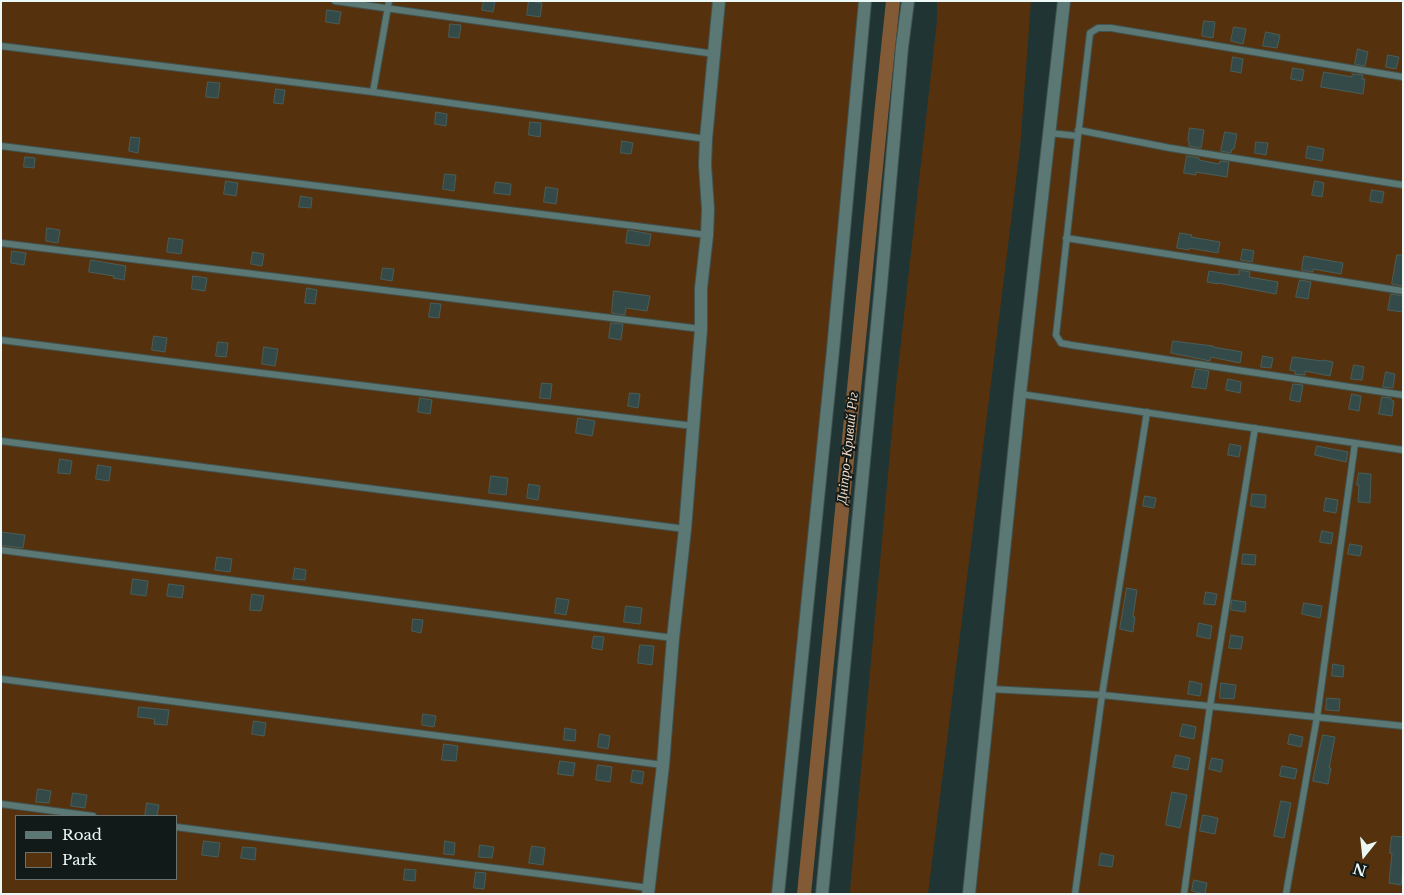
<!DOCTYPE html>
<html>
<head>
<meta charset="utf-8">
<style>
	body { margin:0 }
	#map { position:relative; width:1404px; height:895px; overflow:hidden; background:#203533; font-family:"Libre Baskerville",serif }
	canvas { display:block }
	.frame { position:absolute; inset:0; border:2px solid #ebf8f6; pointer-events:none }
	.legend { position:absolute; left:15px; top:815px; width:162px; height:65px; box-sizing:border-box; background:#111a19; border:1px solid #687371; margin:0; padding:6px 9px; list-style:none; font-size:15px; color:#ebf8f6 }
	.legend li { display:flex; align-items:center; gap:10px; height:25px }
	.legend b { width:25px; border:1px solid #687371 }
	.north { position:absolute; left:1339px; top:830px; width:50px; height:50px; -webkit-text-stroke:4px #111a19; paint-order:stroke; rotate:196deg; font-size:14px; font-weight:700; line-height:20px; text-align:center; color:#ebf8f6 }
	.north::after { content:''; display:block; margin:auto; width:18px; height:22px; background:#ebf8f6; clip-path:polygon(50% 0,100% 100%,50% 72%,0 100%) }
</style>
</head>
<body>
<div id="map">
<canvas width="1404" height="895"></canvas>
<div class="frame"></div>
<ul class="legend">
<li><b style="height:6px;background:#5c7875"></b>Road</li>
<li><b style="height:14px;background:#55320d"></b>Park</li>
</ul>
<div class="north">N</div>
</div>
<script>
const g = document.querySelector('canvas').getContext('2d');
g.lineJoin = 'round';
function fillPath(path, color) {
  g.fillStyle = color;
  g.fill(path, 'evenodd');
}
function trace(path, color, width, dash) {
  g.strokeStyle = color;
  g.lineWidth = width;
  g.lineCap = dash ? 'butt' : 'round';
  g.setLineDash(dash || []);
  g.stroke(path);
}
function write(font, color, halo, rows, align = 'center') {
  g.font = font + ' "Libre Baskerville",serif';
  g.lineWidth = 4;
  g.setLineDash([]);
  g.textBaseline = 'middle';
  g.strokeStyle = halo;
  g.fillStyle = color;
  for (const [text, x, y, turn = 0] of rows) {
    g.save();
    g.translate(x, y);
    g.rotate((+turn || 0) * Math.PI / 180);
    g.textAlign = isNaN(turn) ? turn : align;
    if (halo) g.strokeText(text, 0, 0);
    g.fillText(text, 0, 0);
    g.restore();
  }
}
const green = new Path2D(`
	M1,1h864l-87,893h-777zM16,816h160v63h-160z
	M937,1h94l-11,147 -92,746h-77l-1,-3 46,-504 41,-367z
	M1064,1h339v893h-434z`);
const canal = new Path2D(`
	M804,894l78,-788 11,-105`);
const building = new Path2D(`
	M484,1h11l-2,11 -11,-2z
	M529,1l13,2 -2,14 -13,-2z
	M327,10l14,2 -2,12 -13,-2z
	M1204,21l11,1 -2,16 -11,-2z
	M450,24l11,1 -2,13 -10,-1z
	M1234,27l12,2 -3,15 -12,-3z
	M1266,32l14,3 -3,13 -14,-2z
	M1358,49l10,3 -3,14 -10,-2z
	M1388,55l11,2 -3,12 -10,-2z
	M1233,57l10,2 -2,14 -10,-2z
	M1293,68l11,2 -2,11 -11,-2z
	M1324,72l28,5v-3l11,1 -1,4h3l-2,15 -42,-7z
	M208,82l12,1 -2,15 -12,-1z
	M276,89l9,1 -2,14 -9,-1z
	M436,112l11,2 -1,12 -11,-2z
	M530,122l11,1 -1,14 -11,-2z
	M1190,128l14,2 -3,18 -12,-2v-4l-1,-1z
	M1225,132l12,2 -3,15h-2l-1,4 -10,-2z
	M131,137l9,1 -2,15 -9,-2z
	M622,141l11,2 -2,11 -10,-1z
	M1256,142l12,1 -2,12 -11,-2z
	M1308,146l16,3 -2,12 -16,-3z
	M1187,156l12,2v2l20,4 1,-3 9,1 -2,15 -31,-5v3l-12,-2z
	M25,157l10,1 -1,10 -10,-1z
	M445,174l11,1 -2,16 -11,-2z
	M226,181l12,2 -2,13 -12,-2z
	M1315,181l9,2 -2,14 -10,-2z
	M496,182l15,2 -1,11 -16,-2z
	M546,187l12,2 -2,15 -12,-2z
	M1372,190l12,2 -2,11 -12,-2z
	M301,196l11,2 -1,10 -12,-1z
	M47,228l13,2 -2,13 -12,-2z
	M628,230l23,4 -2,12 -23,-3z
	M1180,233l12,2 -1,2 29,5 -2,11 -29,-5v2l-12,-2z
	M169,238l14,2 -2,14 -14,-2z
	M1243,249l11,2 -2,11 -11,-2z
	M12,251l14,2 -2,12 -13,-2z
	M253,252l11,2 -2,12 -11,-2z
	M1397,255h6v31l-11,-2z
	M1304,256l39,7 -2,11 -28,-5v3l-11,-2z
	M91,260l35,6 -2,14 -11,-2 1,-2 -25,-4z
	M383,268l11,1 -2,12 -11,-2z
	M1239,270l11,2 -1,5 29,5 -2,12 -58,-11v1l-11,-2 2,-11 25,4v-1l5,1z
	M193,276l14,2 -2,13 -13,-2z
	M1300,280l11,2 -3,17 -12,-2z
	M307,288l10,2 -2,14 -10,-1z
	M614,291l36,5 -3,15 -21,-3 -1,7 -13,-2z
	M1391,294l12,2v16l-15,-2z
	M431,303l10,1 -2,14 -10,-1z
	M611,323l12,1 -2,16 -12,-2z
	M154,336l13,2 -2,14 -13,-2z
	M1173,341l40,5v1l29,5 -2,11 -29,-6 -1,4 -39,-8z
	M218,342l10,1 -2,14 -10,-1z
	M264,347l14,2 -3,17 -13,-2z
	M1263,356l10,2 -2,10 -10,-1z
	M1293,357l29,4 1,-1 10,2 -3,14 -25,-5v4l-10,-1v-3l-5,-1z
	M1354,365l10,2 -2,13 -11,-1z
	M1196,369l13,2 -3,18 -14,-2z
	M1386,372l9,2 -2,14 -10,-1z
	M1228,379l13,3 -1,11 -14,-3z
	M542,383l10,1 -2,15 -10,-1z
	M1293,384l10,1 -3,17 -10,-2z
	M630,393l10,1 -2,14 -10,-2z
	M1352,394l9,2 -2,15 -10,-2z
	M1382,397l9,1v2l3,1 -2,15 -13,-2z
	M420,398l12,2 -2,14 -12,-2z
	M578,418l17,3 -3,15 -16,-3z
	M1230,444l11,2 -2,11 -11,-2z
	M1317,446l31,6 -2,10 -31,-7z
	M60,459l12,2 -2,13 -12,-1z
	M98,465l13,2 -2,14 -13,-2z
	M1359,473l12,1 -1,29 -12,-1 1,-17h-2z
	M491,476l17,2 -2,17 -17,-2z
	M529,484l11,2 -2,14 -11,-2z
	M1252,494l14,1 -1,13 -14,-2z
	M1145,496l11,2 -2,10 -11,-2z
	M1326,498l12,2 -2,13 -12,-2z
	M1322,531l11,2 -2,11 -11,-2z
	M1,532l24,3 -2,13 -22,-3z
	M1350,544l12,2 -2,10 -12,-2z
	M1243,554l13,1 -1,10 -13,-1z
	M217,557l15,2 -2,13 -15,-2z
	M295,568l11,2 -1,10 -12,-1z
	M133,579l15,2 -2,15 -15,-2z
	M169,584l15,2 -2,12 -15,-2z
	M1127,588l10,2 -4,27h2l-2,15 -13,-3z
	M1206,592l11,2 -2,11 -11,-1z
	M252,594l12,2 -3,15 -11,-1z
	M557,598l12,2 -3,15 -11,-2z
	M1232,600l14,2 -1,10 -14,-2z
	M1304,603l18,3 -2,12 -18,-4z
	M626,606l16,2 -2,16 -16,-2z
	M413,619l10,1 -2,13 -9,-2z
	M1199,623l13,3 -2,13 -13,-3z
	M1231,635l12,2 -2,12 -12,-1z
	M594,636l10,1 -2,13 -10,-2z
	M640,645l14,1 -2,19 -14,-2z
	M1333,664l11,2 -1,11 -11,-1z
	M1190,681l12,3 -2,12 -12,-2z
	M1221,683l15,2 -2,14 -14,-1z
	M1327,698l13,1 -1,12 -13,-1z
	M139,707l30,3 -2,15 -13,-1 1,-5 -17,-2z
	M423,714l13,2 -2,11 -12,-2z
	M254,721l12,2 -2,13 -12,-2z
	M1183,724l13,3 -2,12 -14,-3z
	M565,728l11,2 -1,11 -11,-1z
	M600,734l10,2 -2,13 -10,-2z
	M1290,734l13,3 -2,10 -13,-3z
	M1323,735l12,2 -6,31h2l-3,16 -15,-3z
	M444,744l14,2 -2,15 -14,-1z
	M1176,755l14,3 -2,12 -15,-3z
	M1212,758l11,2 -2,12 -12,-3z
	M560,761l15,2 -2,13 -15,-2z
	M598,765l14,2 -2,15 -14,-2z
	M1282,766l15,3 -2,10 -15,-3z
	M633,770l11,2 -2,12 -11,-2z
	M38,789l13,2 -2,12 -13,-1z
	M1172,792l15,3 -7,33 -14,-3z
	M73,793l14,2 -2,13 -14,-2z
	M1281,801l10,2 -7,35 -10,-2z
	M147,803l12,2 -2,11h-12z
	M1203,815l15,3 -3,16 -15,-3z
	M1392,836l11,1v31l-2,17 -12,-2 3,-30h-2z
	M204,841l16,2 -2,14 -16,-2z
	M445,841l10,2 -1,12 -10,-1z
	M480,845l14,2 -2,11 -13,-1z
	M532,846l13,2 -2,17 -14,-2z
	M243,847l13,1 -1,12 -14,-2z
	M1101,853l13,3 -2,11 -13,-2z
	M405,869l11,1 -1,11 -11,-1z
	M476,872l10,1 -2,16 -10,-1z
	M1194,880l13,3 -2,11 -13,-3z`);
const service = new Path2D(`
	M335,1l380,53
	M1,46l372,46 333,47
	M1403,77l-292,-49h-13l-8,5 -12,103 -22,199 5,8 10,2 332,50
	M373,92l16,-91
	M1078,130l92,18 233,37
	M1049,133l29,3
	M1,146l706,89
	M1066,238l337,53
	M1,243l700,86
	M1,340l252,32 440,54
	M1020,394l383,56
	M1,441l684,88
	M1,550l672,88
	M1,679l662,86
	M990,689l112,6 301,31
	M1,804l92,12
	M176,827l473,61
	M1075,894l27,-199 45,-283
	M1184,894l26,-188 45,-278
	M1286,894l31,-177 38,-274`);
const minor = new Path2D(`
	M648,894l15,-129 10,-127 12,-109 16,-200v-41l6,-53 1,-26 -3,-44 1,-26 13,-138
	M778,894l55,-544 32,-349
	M822,894l59,-609 21,-238 6,-46
	M969,894l51,-500 44,-393`);
const waterNames = [
	["Дніпро-Кривий Ріг",848,448,-84]
];
fillPath(green, '#55320d');
trace(canal, '#825a35', 14);
fillPath(building, '#344a48');
trace(building, '#485e5b', 1);
trace(service, '#405452', 8);
trace(minor, '#405452', 14);
trace(service, '#5c7875', 6);
trace(minor, '#5c7875', 12);
write('italic 14px', '#f7ddc7', '#111a19', waterNames);
</script>
</body>
</html>
